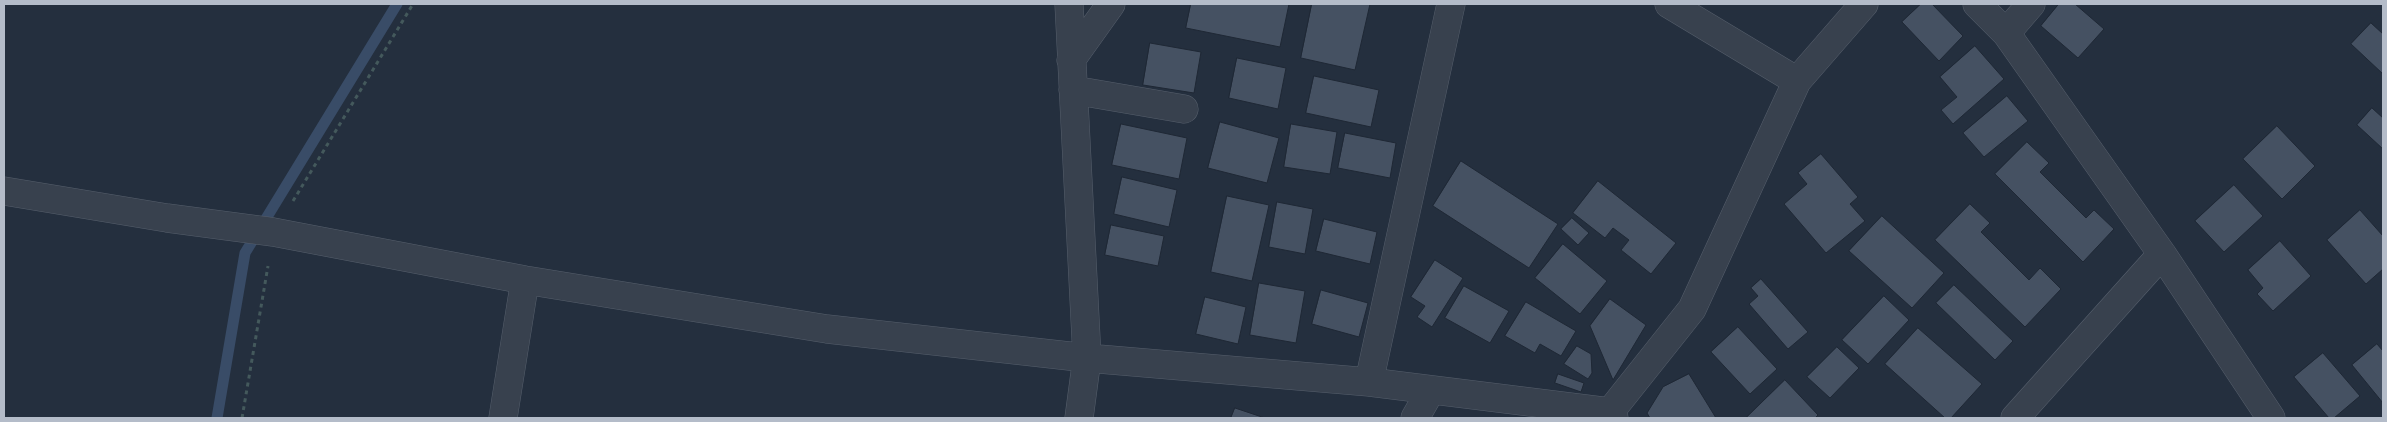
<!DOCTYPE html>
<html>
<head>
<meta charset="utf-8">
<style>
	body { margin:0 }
	#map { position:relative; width:2387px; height:422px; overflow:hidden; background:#242f3e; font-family:"Fira Sans",sans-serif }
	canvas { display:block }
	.frame { position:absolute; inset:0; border:5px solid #b4bcc9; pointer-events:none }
</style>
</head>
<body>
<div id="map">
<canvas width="2387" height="422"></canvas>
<div class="frame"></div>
</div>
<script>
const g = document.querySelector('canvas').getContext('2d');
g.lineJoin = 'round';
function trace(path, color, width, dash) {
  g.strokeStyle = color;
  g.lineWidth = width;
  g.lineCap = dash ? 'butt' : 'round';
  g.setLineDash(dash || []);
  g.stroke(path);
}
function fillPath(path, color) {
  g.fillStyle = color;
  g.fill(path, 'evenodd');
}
const stream = new Path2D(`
	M217,418l28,-165 152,-249`);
const building = new Path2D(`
	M1191,4h98l-9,43 -94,-19z
	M1312,4h58l-15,66 -54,-12z
	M1921,4h11l31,32 -24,25 -37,-39z
	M2059,4h16l29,25 -26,29 -37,-32z
	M2371,23l12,11v40l-32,-30z
	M1150,43l51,9 -7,41 -51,-8z
	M1975,46l29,33 -51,45 -12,-14 16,-13 -17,-20z
	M1237,58l49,10 -8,41 -49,-11z
	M1314,76l65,14 -8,37 -65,-14z
	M2007,96l21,25 -44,36 -21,-24z
	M2372,108l11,10v31l-26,-24z
	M1220,122l59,16 -12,45 -59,-15z
	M1121,124l66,14 -8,41 -67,-14z
	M1291,124l46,8 -7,42 -46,-7z
	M2277,126l38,40 -33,33 -39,-40z
	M1345,133l51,10 -6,35 -52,-10z
	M2027,142l22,21 -9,9 46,46 8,-8 20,19 -31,33 -88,-88z
	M1821,154l37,43 -8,7 15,17 -39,32 -42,-49 23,-20 -9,-11z
	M1461,161l97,63 -29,44 -96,-62z
	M1122,177l55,13 -8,37 -55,-13z
	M1598,181l78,62 -25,31 -30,-24 8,-10 -16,-12 -8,10 -32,-25z
	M2234,185l29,31 -39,36 -29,-31z
	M1227,196l42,9 -17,76 -41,-9z
	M1277,202l36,7 -8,45 -36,-7z
	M1970,204l20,19 -9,9 48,48 11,-12 21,21 -36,38 -90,-87z
	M2360,210l23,26v33l-17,15 -39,-44z
	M1882,216l62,57 -32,35 -63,-57z
	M1572,218l17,15 -11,12 -17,-16z
	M1324,219l53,13 -7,32 -54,-13z
	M1111,225l53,11 -6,30 -53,-11z
	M2280,241l31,35 -38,35 -16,-17 6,-6 -15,-18z
	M1563,244l44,37 -27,33 -45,-36z
	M1435,260l28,18 -31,49 -15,-10 8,-11 -14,-9z
	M1761,279l47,53 -20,17 -39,-45 9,-8 -7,-8z
	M1259,283l46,8 -9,52 -46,-8z
	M1954,285l59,56 -18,19 -59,-57z
	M1464,286l45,25 -19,32 -45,-25z
	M1321,290l47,13 -9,34 -47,-13z
	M1884,296l25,24 -41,44 -26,-24z
	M1205,297l41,10 -8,37 -42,-10z
	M1610,299l36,26 -33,55 -23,-54z
	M1526,302l50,29 -15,25 -21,-12 -5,9 -30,-17z
	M1738,327l39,42 -27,25 -39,-42z
	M1918,328l64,56 -31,34h-6l-60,-54z
	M2377,344l6,7v52l-31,-38z
	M1577,346l14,8 1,19 -4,6 -24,-15z
	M1837,347l22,21 -29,30 -23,-21z
	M2323,353l37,43 -26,22h-5l-35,-41z
	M1558,374l26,9 -3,9 -26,-9z
	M1689,374l27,44h-66l-3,-5 16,-26z
	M1785,380l33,35 -3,3h-69z
	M1235,408l30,10h-34z`);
const path = new Path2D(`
	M293,201l120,-197
	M242,418l26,-152`);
const minor = new Path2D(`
	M1069,4l18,354 -8,60
	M1669,4l128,77
	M1977,4l29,29 156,221 109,164
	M2006,33l25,-29
	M1071,60l40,-56
	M1073,90l111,19
	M4,191l163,27 106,14 252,48 302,49 260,29 282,24 241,30 4,6
	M1369,382l82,-378
	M1610,412l82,-103 105,-228 67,-77
	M503,418l22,-138
	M1415,418l16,-28
	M2015,418l147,-164`);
trace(stream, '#394c67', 11);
fillPath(building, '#455162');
trace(building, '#1f2835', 1);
trace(minor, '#565f6c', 29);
trace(path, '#44595c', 3, [4, 4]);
trace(minor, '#38414e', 28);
</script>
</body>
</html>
